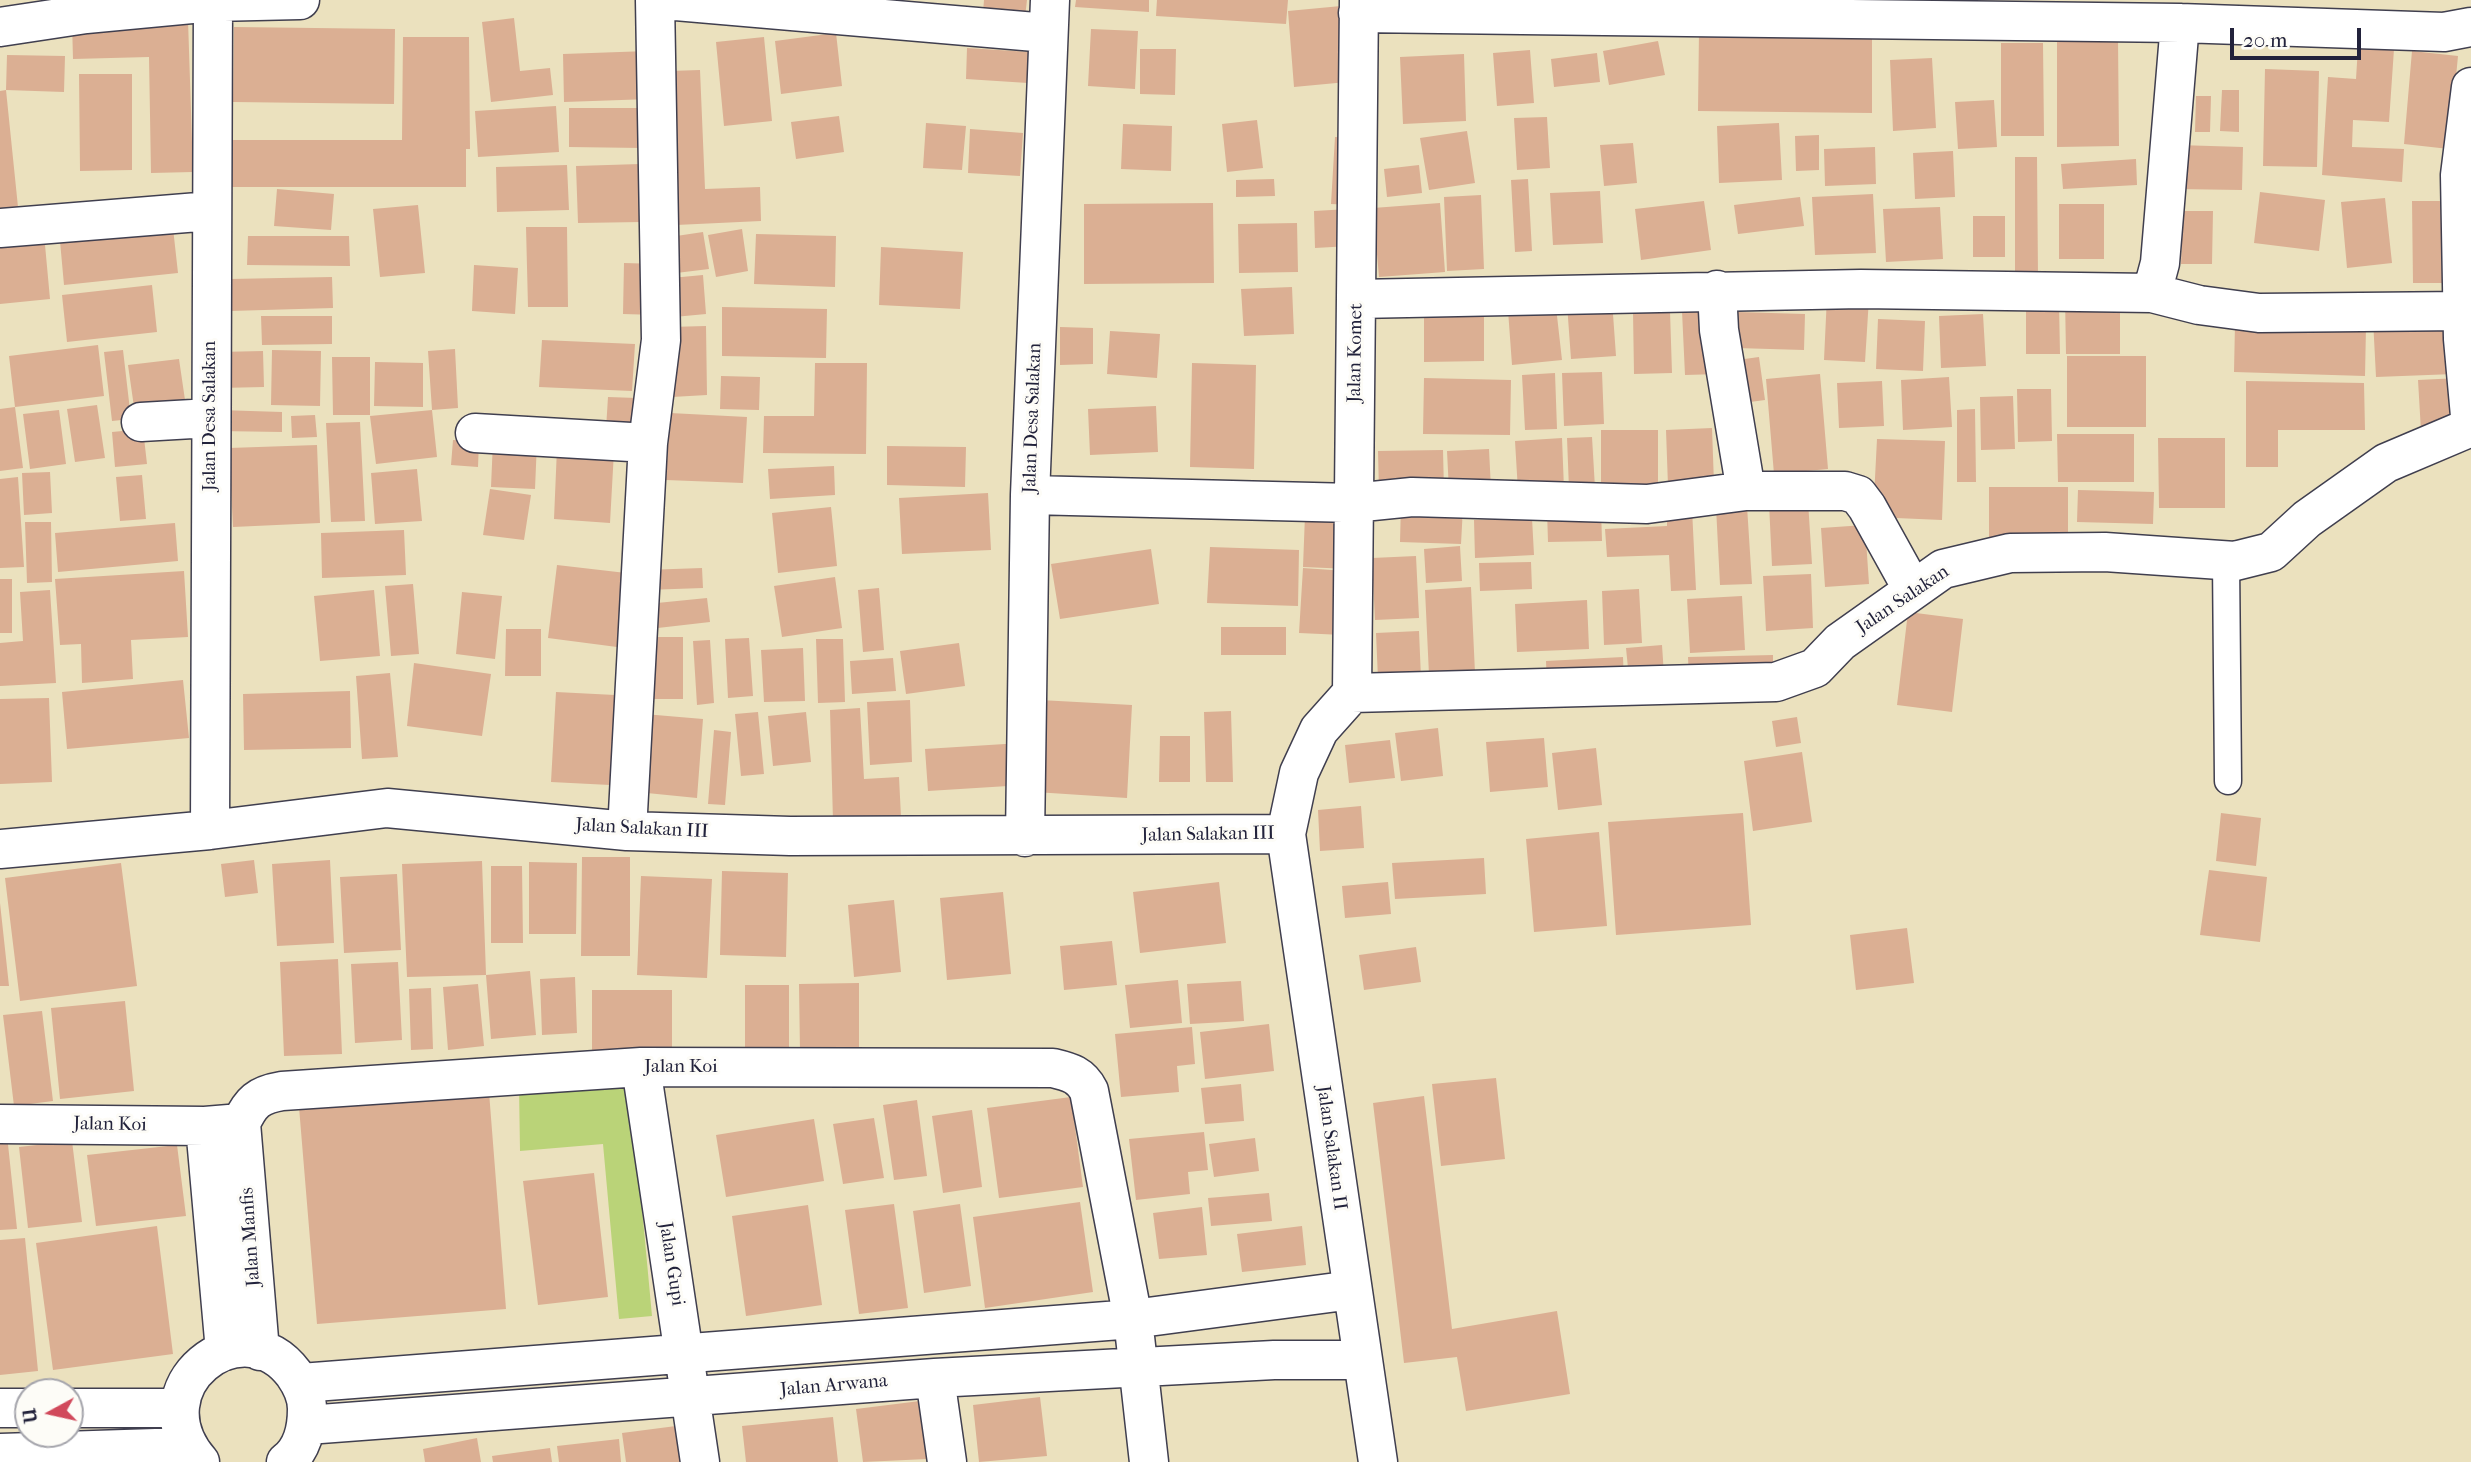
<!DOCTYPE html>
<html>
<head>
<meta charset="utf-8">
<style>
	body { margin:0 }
	#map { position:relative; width:2471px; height:1462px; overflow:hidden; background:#ebe1be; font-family:"IM FELL French Canon",serif }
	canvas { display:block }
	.north { position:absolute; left:14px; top:1378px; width:70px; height:70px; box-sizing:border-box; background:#fdfcf7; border:2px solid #a5a5ac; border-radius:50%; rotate:262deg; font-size:19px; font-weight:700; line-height:28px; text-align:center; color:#22223b }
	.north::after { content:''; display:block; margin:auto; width:24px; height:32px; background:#d1495b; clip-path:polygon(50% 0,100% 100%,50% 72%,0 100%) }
	.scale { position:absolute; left:2230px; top:28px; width:131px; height:32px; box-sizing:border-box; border:4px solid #22223b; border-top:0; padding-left:9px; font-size:21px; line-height:24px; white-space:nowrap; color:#22223b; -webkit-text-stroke:5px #fdfcf7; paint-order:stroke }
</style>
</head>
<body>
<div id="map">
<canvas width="2471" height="1462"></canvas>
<div class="north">U</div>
<div class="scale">20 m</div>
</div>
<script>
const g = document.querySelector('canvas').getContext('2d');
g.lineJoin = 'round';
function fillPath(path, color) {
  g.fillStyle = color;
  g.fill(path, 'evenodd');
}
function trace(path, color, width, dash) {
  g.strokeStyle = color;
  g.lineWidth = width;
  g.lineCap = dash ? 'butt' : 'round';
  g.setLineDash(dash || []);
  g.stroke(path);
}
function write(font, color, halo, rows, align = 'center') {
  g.font = font + ' "IM FELL French Canon",serif';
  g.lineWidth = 6;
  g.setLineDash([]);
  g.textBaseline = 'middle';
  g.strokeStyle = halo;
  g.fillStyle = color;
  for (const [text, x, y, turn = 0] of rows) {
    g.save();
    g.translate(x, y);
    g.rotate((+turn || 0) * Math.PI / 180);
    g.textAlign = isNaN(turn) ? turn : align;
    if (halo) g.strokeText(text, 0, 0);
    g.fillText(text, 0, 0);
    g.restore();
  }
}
const green = new Path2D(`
	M630,1080l22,236 -33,3 -16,-175 -83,7 -1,-65z`);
const building = new Path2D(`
	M984,0h43l-2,17 -42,-5z
	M1076,0h73v12l-74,-5z
	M1157,0h131l-2,24 -130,-8z
	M1341,6l6,76 -53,5 -6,-76z
	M514,18l6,53 30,-3 3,27 -62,7 -9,-80z
	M188,20l5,152 -42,1 -2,-116 -76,2 -1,-37z
	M234,27l161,2 -1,75 -161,-2z
	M1091,29l47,2 -3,58 -47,-3z
	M1699,31l173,1v81l-174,-2z
	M836,33l6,53 -61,8 -6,-53z
	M403,37h66l1,112h-4v38h-240l-1,-47h177z
	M764,37l8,84 -48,5 -8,-84z
	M2057,39h61l1,107 -62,1z
	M1658,41l7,34 -56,10 -6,-34z
	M2001,43h42l1,93h-43z
	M2358,47l36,2 -5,73 -36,-2 -1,27 52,2 -2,33 -80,-7 6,-98 28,2z
	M967,48l63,4 -2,31 -62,-4z
	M1140,49h36l-1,46 -35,-1z
	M1530,50l4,53 -37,3 -4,-53z
	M648,51l2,48 -86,3 -1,-48z
	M2412,51l46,5 -9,93 -45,-5z
	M1597,53l3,29 -46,5 -3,-28z
	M1464,54l2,67 -63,3 -3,-67z
	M7,55l58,1 -1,36 -58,-2z
	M1932,58l4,70 -43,3 -3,-71z
	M2265,69l54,2 -2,96 -54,-1z
	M700,70l5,119 55,-2 1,34 -85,4 -7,-154z
	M79,74h53v96l-52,1z
	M6,90l12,117 -18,2v-118z
	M2222,90h17v42l-19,-1z
	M2196,96h15l-1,36h-15z
	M1994,100l3,47 -39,2 -3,-47z
	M556,106l3,46 -81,5 -3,-46z
	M569,108h73v40l-73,-1z
	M839,116l5,36 -48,7 -5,-37z
	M1547,117l3,51 -33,2 -3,-52z
	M1257,120l6,48 -36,4 -5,-48z
	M926,123l40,3 -4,44 -39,-2z
	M1779,123l3,57 -63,3 -2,-57z
	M1123,124l49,2 -1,45 -50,-2z
	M970,129l53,4 -3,43 -52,-3z
	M1467,131l8,52 -46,7 -9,-52z
	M1819,135v35l-23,1 -1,-35z
	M1335,137l20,1 -3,67 -21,-1z
	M1633,143l4,40 -33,3 -4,-41z
	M2178,145l65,2 -1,43 -66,-1z
	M1875,147l1,37 -51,2 -1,-37z
	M1953,151l2,46 -40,2 -2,-46z
	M2015,157h22l1,120h-23z
	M2136,159l1,26 -74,4 -2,-25z
	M640,164l1,58 -63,1 -2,-57z
	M567,165l2,45 -72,2 -1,-45z
	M1419,165l3,28 -35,4 -3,-28z
	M1274,179l1,17 -39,1v-17z
	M1528,179l4,72 -17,1 -4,-72z
	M277,189l57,5 -3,36 -57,-4z
	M1600,191l3,52 -50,2 -3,-52z
	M2260,192l65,8 -6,51 -65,-8z
	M1873,194l3,59 -61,2 -3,-58z
	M1481,195l3,74 -37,2 -3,-74z
	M1800,197l4,29 -66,8 -4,-29z
	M2385,198l7,65 -45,5 -6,-66z
	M1704,201l7,49 -70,10 -6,-51z
	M2412,201h48v82h-47z
	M1213,203l1,80 -130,1v-80z
	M1440,203l5,69 -66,5 -6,-69z
	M2059,204h45v55h-45z
	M418,205l7,68 -45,4 -7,-68z
	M1940,207l3,52 -57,3 -3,-53z
	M1349,209l1,37 -35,2 -1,-37z
	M2183,211h30l-1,53h-31z
	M1973,216h32v41h-32z
	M172,219l6,54 -114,12 -5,-55z
	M1297,223l1,49 -59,1 -1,-49z
	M526,227h41l1,80h-40z
	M742,229l6,42 -32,6 -8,-42z
	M703,232l6,37 -41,5 -5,-36z
	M44,234l6,65 -50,5v-66z
	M756,234l80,2 -1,51 -81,-3z
	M248,236h101l1,30 -103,-1z
	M881,247l82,5 -3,57 -81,-4z
	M624,263l34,1 -1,51 -34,-1z
	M474,265l44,3 -3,46 -43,-3z
	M703,275l3,39 -32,3 -3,-39z
	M332,277l1,31 -103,3v-32z
	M152,285l5,47 -90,10 -5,-47z
	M1292,287l2,47 -50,2 -3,-47z
	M1827,296l42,2 -4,64 -41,-2z
	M2120,296v58h-54l-1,-57z
	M1612,300l4,56 -45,3 -4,-55z
	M2026,302l33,1 1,51h-34z
	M722,307l105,2 -1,49 -104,-2z
	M1556,307l6,53 -50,5 -4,-55z
	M1715,309l4,65 -34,1 -3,-64z
	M1670,311l2,62 -38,1 -1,-62z
	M1737,312l68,2 -1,36 -68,-2z
	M1983,314l3,52 -45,2 -2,-52z
	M261,316h71v28l-70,1z
	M2452,316l2,58 -78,3 -3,-58z
	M1424,317h60v44l-60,1z
	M1878,319l47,2 -2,50 -47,-2z
	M2235,324l131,3 -1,49 -131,-4z
	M706,326l1,69 -35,2 -2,-70z
	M1060,327l33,1v36l-33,1z
	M1110,331l50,3 -3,44 -50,-4z
	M542,340l93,4 -3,47 -93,-4z
	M98,345l6,51 -89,11 -6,-51z
	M455,349l3,59 -26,2 -4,-59z
	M123,350l8,69 -19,2 -8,-69z
	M272,350l49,1 -1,55 -49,-1z
	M263,351l1,36 -45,1v-36z
	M2067,356h79v71h-79z
	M332,357h38v58h-37z
	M1759,357l6,43 -30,4 -5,-43z
	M179,359l6,41 -51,7 -6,-42z
	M375,362l48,1v44l-49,-1z
	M815,363h52l-1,91 -103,-1 1,-37h50z
	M1192,363l64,2 -2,104 -64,-2z
	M1602,372l2,52 -40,2 -2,-53z
	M1555,373l2,56 -32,1 -3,-55z
	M1820,374l8,95 -54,5 -8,-95z
	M721,376l39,1 -1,33 -39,-1z
	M1949,377l3,50 -49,3 -2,-50z
	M1424,378l87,2 -1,55 -87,-1z
	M2459,378l3,51 -41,2 -3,-51z
	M1882,381l2,45 -45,2 -2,-45z
	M2246,381l118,2 1,47h-87v37h-32z
	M2017,389h34l1,52 -34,1z
	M2013,396l2,53 -34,1 -1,-53z
	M608,397l29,1 -3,33 -28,-2z
	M97,405l8,53 -30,4 -8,-53z
	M1156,406l2,46 -68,3 -2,-46z
	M15,407l8,61 -23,3v-62z
	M1975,409l1,73h-19v-72z
	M59,410l7,54 -36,5 -7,-55z
	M219,410l63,2v20l-64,-1z
	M432,410l5,47 -61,7 -6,-48z
	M670,413l77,4 -4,66 -77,-3z
	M315,415l2,22 -25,1 -1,-22z
	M360,422l5,99 -34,1 -5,-99z
	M1712,428l2,56 -46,2 -2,-56z
	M143,429l4,35 -32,3 -3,-35z
	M1601,430h57v62h-57z
	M2057,434h77v48h-76z
	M1592,437l3,51 -26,1 -2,-51z
	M1562,438l2,51 -46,2 -3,-50z
	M2158,438h67v70h-66z
	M1877,439l68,2 -3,79 -69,-3z
	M453,440l26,1 -1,26 -27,-2z
	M493,441l44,1 -2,47 -44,-2z
	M317,445l3,78 -87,4 -4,-79z
	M887,446l79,1 -1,40 -78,-2z
	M557,448l57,3 -4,72 -56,-4z
	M1489,449l2,40 -42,2 -2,-40z
	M1443,450l1,41 -65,1 -1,-41z
	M834,466l1,29 -65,4 -2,-30z
	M417,469l5,52 -47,3 -4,-51z
	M50,472l2,41 -28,2 -2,-42z
	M142,475l4,44 -26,2 -4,-44z
	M18,477l6,90 -24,1v-89z
	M1989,487h79v51h-79z
	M490,489l41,6 -7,45 -41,-5z
	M2078,490l76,2 -1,32 -76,-2z
	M988,493l3,57 -89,4 -3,-56z
	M1808,501l4,63 -40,2 -3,-63z
	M1401,504l62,3 -2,37 -61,-2z
	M1747,506l5,78 -32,1 -4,-78z
	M831,507l6,59 -59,7 -6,-60z
	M1601,509l1,32 -54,1 -1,-32z
	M1692,509l4,81 -25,1 -2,-36 -62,2 -2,-28 62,-3v-16z
	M1305,515l48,2 -3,52 -47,-2z
	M1532,518l2,37 -59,3 -1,-38z
	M25,522h26l1,60 -25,1z
	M175,523l3,38 -120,11 -3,-39z
	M1865,525l4,59 -44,3 -4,-59z
	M404,530l2,45 -84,3 -1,-45z
	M1460,546l2,35 -36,2 -2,-34z
	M1210,547l89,3 -1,56 -91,-3z
	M1151,549l8,55 -99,15 -9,-55z
	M1416,556l3,62 -44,2 -3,-62z
	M1531,562l1,27 -52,2 -1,-28z
	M557,565l69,8 -9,74 -69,-9z
	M702,568l1,20 -57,2 -1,-20z
	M1303,568l43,3 -3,64 -44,-2z
	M184,571l4,66 -57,3 2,39 -51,4 -1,-39 -21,1 -5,-66z
	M1811,574l2,54 -47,3 -3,-55z
	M835,577l7,51 -60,9 -8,-51z
	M0,579h12v54h-12z
	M413,584l6,70 -28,2 -6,-70z
	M1471,587l4,86 -46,2 -4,-85z
	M879,588l5,62 -21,2 -5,-62z
	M1639,589l3,54 -38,2 -2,-54z
	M50,590l6,93 -56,3v-43l23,-2 -3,-49z
	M374,590l6,66 -60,5 -6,-65z
	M462,592l40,4 -7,63 -39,-5z
	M1742,596l3,54 -55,3 -3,-54z
	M707,598l3,24 -61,7 -2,-25z
	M1587,600l2,49 -72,3 -2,-48z
	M1908,612l55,7 -11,93 -55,-7z
	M1221,627h65v28h-65z
	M506,629h35v47h-36z
	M1419,631l2,47 -43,1 -2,-46z
	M644,637h39v62h-40z
	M749,638l4,58 -25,2 -3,-59z
	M816,639h27l2,63 -27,1z
	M710,640l4,63 -17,2 -4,-64z
	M959,643l6,43 -59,8 -6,-43z
	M1662,645l2,30 -35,3 -3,-30z
	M803,648l2,53 -41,1 -3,-52z
	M1773,655v22l-84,2 -1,-22z
	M1623,657l1,25 -77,3 -1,-24z
	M893,658l3,33 -44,3 -2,-33z
	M414,663l77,11 -9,62 -75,-10z
	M390,673l8,84 -36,2 -6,-83z
	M183,680l6,58 -122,11 -5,-57z
	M350,691l1,57 -107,2 -1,-56z
	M556,692l59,3 -5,90 -59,-3z
	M49,698l3,84 -52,2v-85z
	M910,700l2,62 -42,3 -3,-63z
	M1040,700l92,5 -5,93 -92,-6z
	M860,708l4,71 35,-2 2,40 -68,4 -3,-111z
	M1231,711l2,71h-27l-2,-70z
	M758,712l6,62 -23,2 -6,-62z
	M806,712l5,50 -38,4 -5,-50z
	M644,714l59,5 -6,79 -60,-6z
	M1797,717l4,26 -25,4 -4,-26z
	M1438,728l5,48 -42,5 -6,-48z
	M714,730l17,2 -6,73 -17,-1z
	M1160,736h30v46h-31z
	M1544,738l4,49 -58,5 -4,-50z
	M1390,740l5,38 -46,5 -4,-38z
	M1021,743l3,42 -96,6 -3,-42z
	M1596,748l6,57 -44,5 -6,-57z
	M1802,752l10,70 -59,9 -9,-70z
	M1361,806l3,42 -44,3 -2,-41z
	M1743,813l8,112 -135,10 -8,-113z
	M2221,813l40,5 -5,48 -40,-5z
	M1599,832l8,94 -73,6 -8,-93z
	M582,857h48v99h-49z
	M1484,858l2,36 -91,5 -3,-36z
	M254,860l4,33 -33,4 -4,-33z
	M330,860l4,83 -57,3 -5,-82z
	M482,861l4,114 -79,2 -5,-113z
	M529,862l48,1 -1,71h-47z
	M121,863l16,123 -117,15 -15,-123z
	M491,866h31l1,77h-32z
	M2209,870l58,7 -7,65 -60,-7z
	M722,871l66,2 -2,84 -66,-2z
	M397,874l4,76 -57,3 -4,-76z
	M641,876l71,3 -5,99 -70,-3z
	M1219,882l7,61 -86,10 -7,-61z
	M1388,882l3,32 -46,4 -3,-32z
	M1003,892l8,82 -64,6 -7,-82z
	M894,900l7,72 -47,5 -6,-72z
	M0,903l9,83h-9z
	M1907,928l7,55 -58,7 -6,-55z
	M1112,941l5,44 -53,5 -4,-44z
	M1416,947l5,35 -57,8 -5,-35z
	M338,959l4,95 -58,2 -4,-94z
	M398,962l4,78 -47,3 -4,-79z
	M530,971l6,64 -45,4 -5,-64z
	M575,977l2,56 -35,2 -2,-56z
	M1178,980l4,43 -52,5 -5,-43z
	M1241,981l3,40 -54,3 -3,-40z
	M859,983v67l-59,2 -1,-68z
	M478,984l6,62 -36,4 -5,-63z
	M745,985h44v65h-44z
	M431,988l2,61 -22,1 -2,-61z
	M592,990h80v60h-80z
	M125,1001l9,90 -74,8 -9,-91z
	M42,1011l11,90 -39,5 -11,-91z
	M1269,1024l5,47 -69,8 -5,-47z
	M1192,1027l3,37 -18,2 2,26 -58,5 -6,-63z
	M1496,1078l9,81 -64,7 -9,-82z
	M1241,1084l3,37 -39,3 -4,-36z
	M489,1092l17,217 -189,15 -18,-217z
	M1424,1096l28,233 105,-18 13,83 -104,17 -9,-54 -53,6 -31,-260z
	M1071,1097l12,90 -84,11 -12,-90z
	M917,1100l10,76 -33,4 -11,-75z
	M972,1110l10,77 -39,6 -11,-77z
	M874,1118l10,60 -41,6 -10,-60z
	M814,1119l10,62 -98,16 -10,-62z
	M1204,1132l4,38 -20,2 2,22 -54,6 -7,-61z
	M7,1135l10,94 -17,1v-94z
	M1255,1138l4,33 -45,6 -5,-33z
	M72,1141l10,81 -54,6 -9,-81z
	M177,1145l9,71 -90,10 -9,-71z
	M594,1173l14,124 -70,8 -15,-124z
	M1269,1193l3,28 -61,5 -3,-28z
	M1080,1202l13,90 -108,16 -12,-91z
	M894,1204l14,104 -49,6 -14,-104z
	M960,1204l11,82 -47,7 -11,-82z
	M808,1205l14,100 -76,11 -14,-100z
	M1202,1207l5,48 -48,4 -6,-46z
	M157,1226l16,128 -120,16 -17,-127z
	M1302,1226l4,39 -64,7 -5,-38z
	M25,1238l13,133 -38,4v-135z
	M1040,1397l7,59 -68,6 -6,-57z
	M920,1401l7,58 -64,3 -7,-53z
	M833,1417l5,45h-92l-4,-36z
	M676,1426l4,36h-54l-4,-29z
	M477,1438l4,24h-56l-2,-13z
	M619,1439l2,23h-62l-2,-16z
	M550,1448l2,14h-59l-1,-6z`);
const service = new Path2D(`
	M2226,560l2,221`);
const minor = new Path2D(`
	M664,0l383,33
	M1358,13l822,10 264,9 27,-5
	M0,27l86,-13 127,-12 87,-2
	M2471,87l-11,88 3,164 8,88
	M0,228l211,-17
	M1717,290l2,40 27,161
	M2152,293l8,-30 20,-240
	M1357,299l504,-10 291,4 47,12 60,8 204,-2
	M141,422l69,-4
	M475,433l173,10
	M1030,495l323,8 59,-6 235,7 99,-13h99l13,4 9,12 46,83
	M1352,693l424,-11 39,-14 25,-26 103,-73 67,-16 95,-1 130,9 36,-9 36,-33 79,-56 85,-36
	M1352,693l-33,37 -20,43 -13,61 92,628
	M1352,693l7,-693
	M210,830l3,-828
	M627,831l21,-388 13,-103 -6,-340
	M1025,837l5,-342 20,-495
	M0,849l210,-19 177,-22 240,23 163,5 496,-2
	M641,1067l59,395
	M241,1123l19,228
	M0,1124l205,2 36,-3c10,-21 17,-28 41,-32l359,-24 412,1c17,4 28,7 36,23l44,228 16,143
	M205,1126l20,225
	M935,1378l12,84
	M301,1383l832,-64 219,-29
	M0,1408h28
	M70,1408h108
	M307,1425l628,-47 339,-18h89
	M0,1453l187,-6
	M200,1462c-65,-75 42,-158 94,-88 7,10 13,22 13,35 0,19 -5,41 -21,53`);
const streetNames = [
	["Jalan Komet",1356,353,-89],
	["Jalan Desa Salakan",210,416,-90],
	["Jalan Desa Salakan",1033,418,-88],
	["Jalan Salakan",1903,600,-34],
	["Jalan Salakan III",642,829,3],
	["Jalan Salakan III",1208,835,-1],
	["Jalan Koi",681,1067],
	["Jalan Koi",110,1125,1],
	["Jalan Salakan II",1331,1148,82],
	["Jalan Manfis",251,1237,-94],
	["Jalan Gupi",671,1264,81],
	["Jalan Arwana",834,1386,-5]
];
fillPath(green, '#bad378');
fillPath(building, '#dbaf93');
trace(service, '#403f4f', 29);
trace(minor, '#403f4f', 41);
trace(service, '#fff', 26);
trace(minor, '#fff', 38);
write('19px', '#22223b', '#fdfcf7', streetNames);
</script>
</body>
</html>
